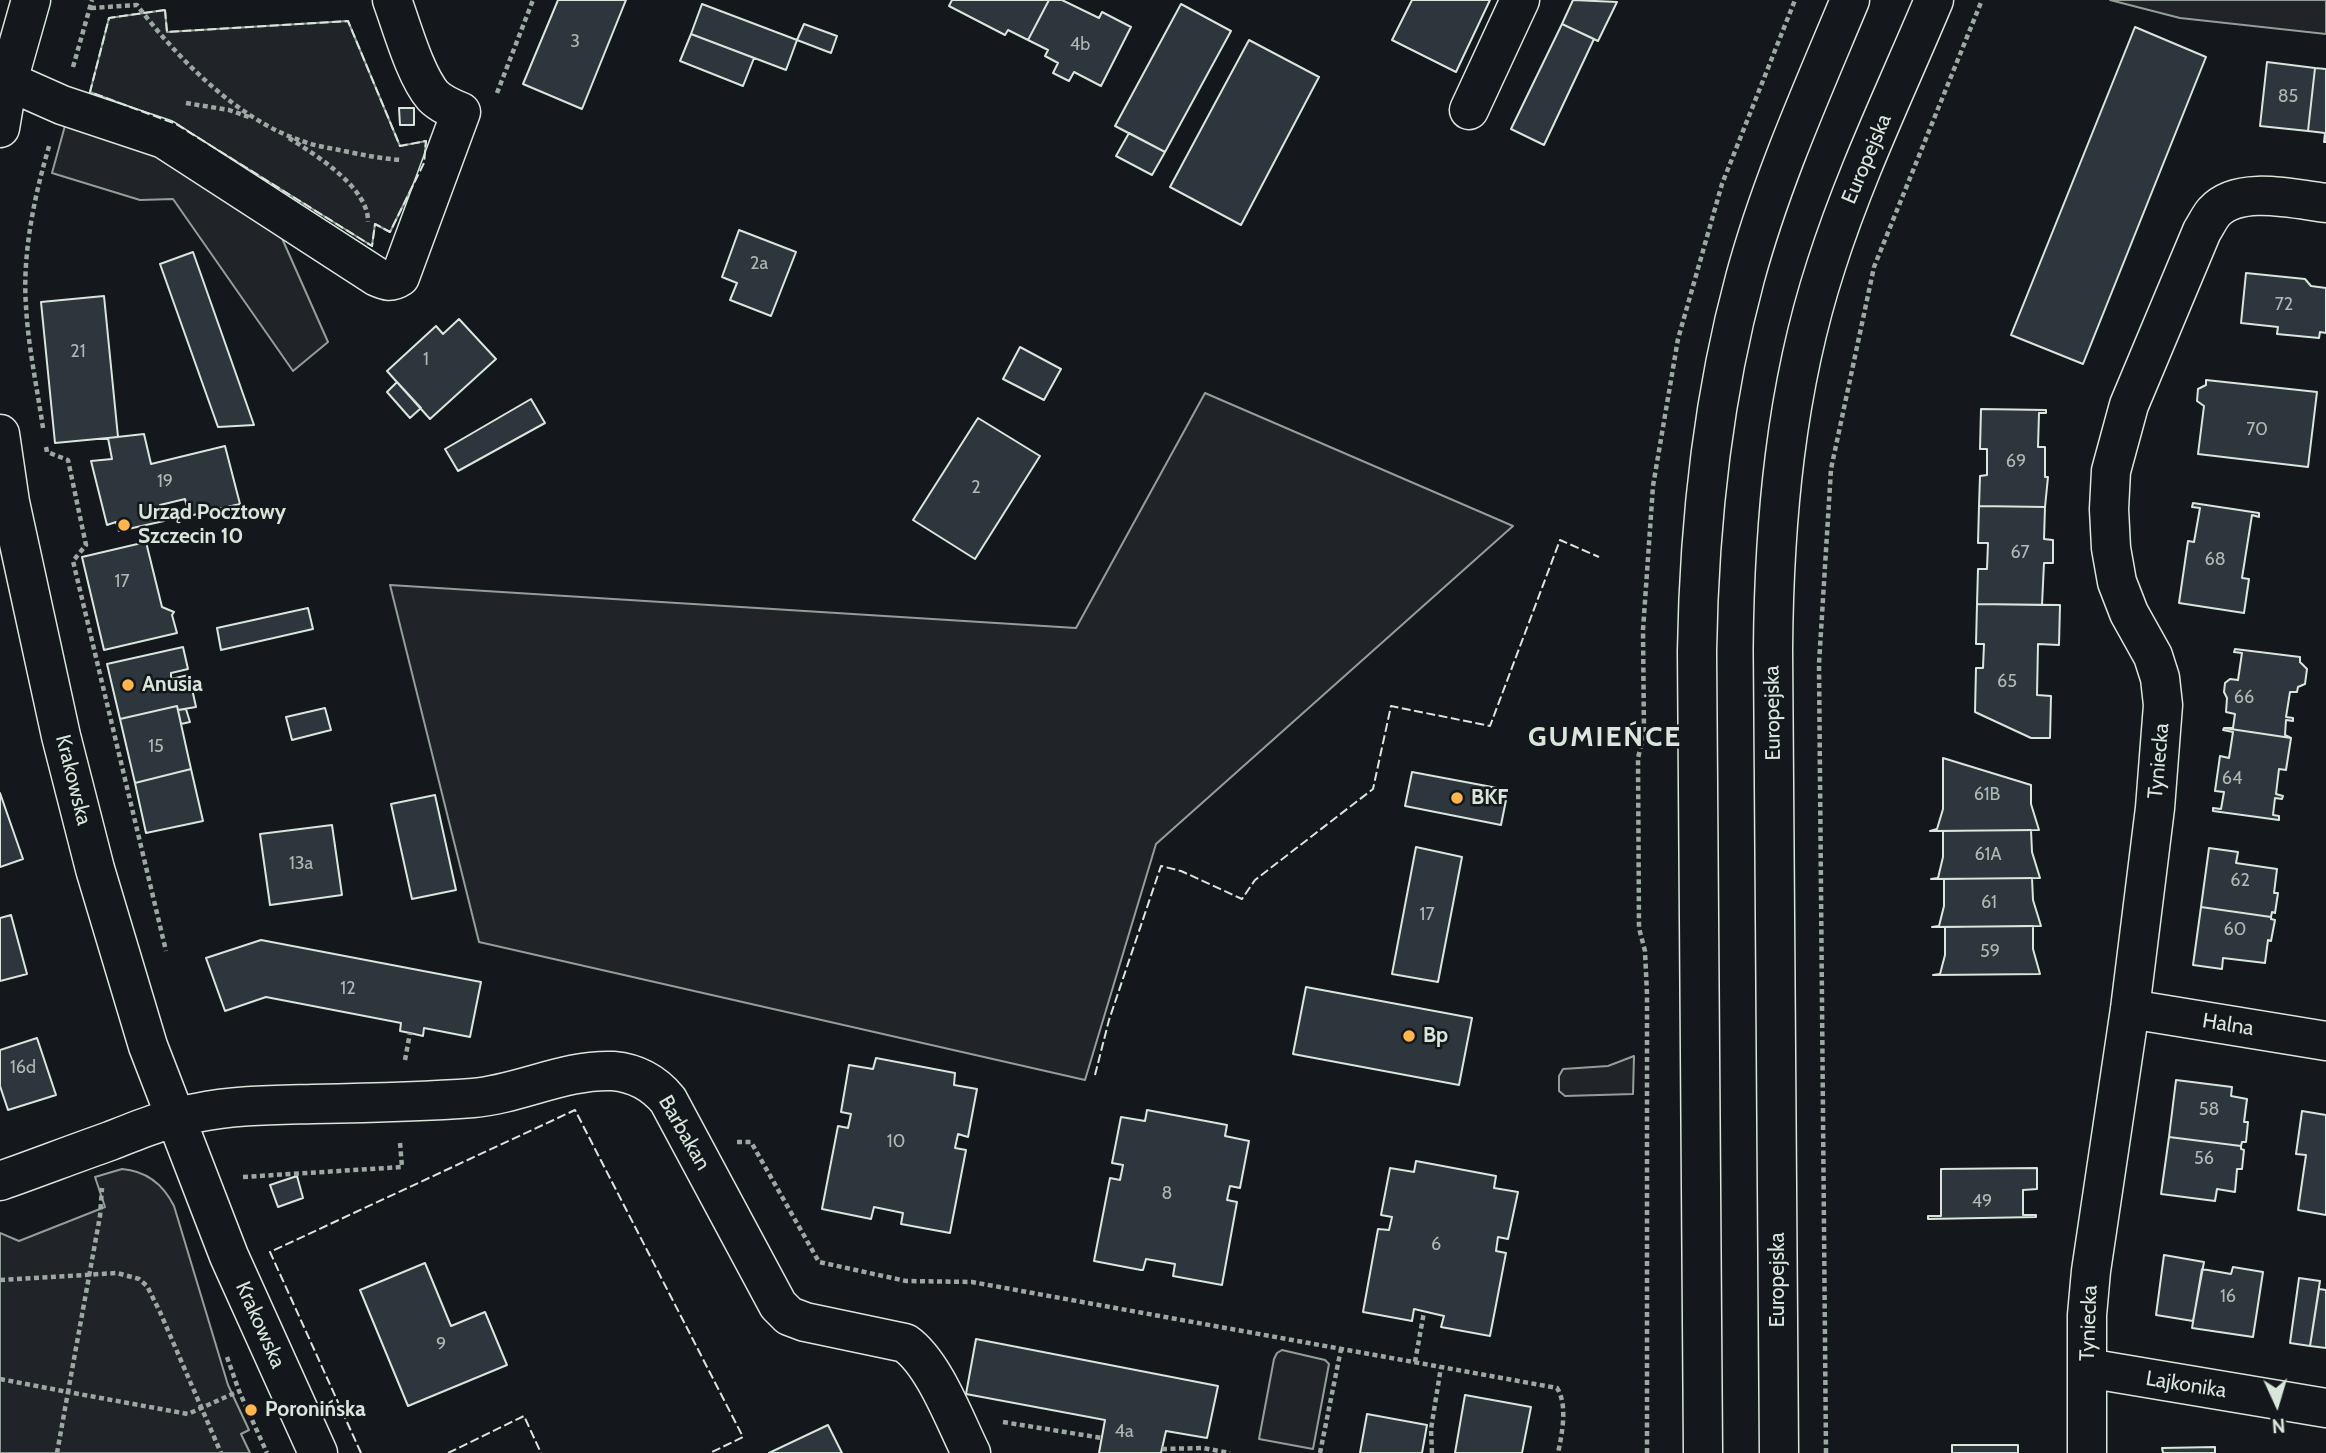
<!DOCTYPE html>
<html>
<head>
<meta charset="utf-8">
<style>
	body { margin:0 }
	#map { position:relative; width:2326px; height:1453px; overflow:hidden; background:#14181c; font-family:Cabin,sans-serif }
	canvas { display:block }
	.north { position:absolute; left:2242px; top:1369px; width:70px; height:70px; -webkit-text-stroke:5px #14181c; paint-order:stroke; rotate:176deg; font-size:19px; font-weight:700; line-height:28px; text-align:center; color:#d8e6dc }
	.north::after { content:''; display:block; margin:auto; width:24px; height:32px; background:#d8e6dc; clip-path:polygon(50% 0,100% 100%,50% 72%,0 100%) }
</style>
</head>
<body>
<div id="map">
<canvas width="2326" height="1453"></canvas>
<div class="north">N</div>
</div>
<script>
const g = document.querySelector('canvas').getContext('2d');
g.lineJoin = 'round';
function fillPath(path, color) {
  g.fillStyle = color;
  g.fill(path, 'evenodd');
}
function trace(path, color, width, dash) {
  g.strokeStyle = color;
  g.lineWidth = width;
  g.lineCap = dash ? 'butt' : 'round';
  g.setLineDash(dash || []);
  g.stroke(path);
}
function write(font, color, halo, rows, align = 'center') {
  g.font = font + ' Cabin,sans-serif';
  g.lineWidth = 5;
  g.setLineDash([]);
  g.textBaseline = 'middle';
  g.strokeStyle = halo;
  g.fillStyle = color;
  for (const [text, x, y, turn = 0] of rows) {
    g.save();
    g.translate(x, y);
    g.rotate((+turn || 0) * Math.PI / 180);
    g.textAlign = isNaN(turn) ? turn : align;
    if (halo) g.strokeText(text, 0, 0);
    g.fillText(text, 0, 0);
    g.restore();
  }
}
const green = new Path2D(`
	M2110,0h216v34l-146,-16z
	M165,10l2,22 181,-11 52,125 26,-5 -2,22 -34,69 -15,-8 -3,22 -196,-122 -86,-32 19,-74z
	M66,122l96,31 115,74 51,115 -35,29 -120,-172 -33,1 -88,-27z
	M1205,393l308,133 -357,318 -71,236 -606,-138 -89,-357 686,43z
	M1634,1056l-1,38 -68,2 -6,-5v-15l4,-7 45,-3z
	M122,1169c25,2 41,15 52,37l54,179 21,45 -8,4 9,19h-250v-220l19,8 86,-34 -10,-30z
	M1282,1350l43,10 4,4 -16,85 -54,-10 15,-80 3,-6z`);
const building = new Path2D(`
	M558,0h68l-44,109 -59,-25z
	M952,0h97l-21,40 -20,-10 -3,5 -56,-29z
	M1049,0h13l37,18 3,-6 29,15 -30,59 -27,-14 -5,9 -16,-8 5,-10 -13,-7 3,-6 -20,-10z
	M1412,0h78l-34,72 -64,-32z
	M1573,0l44,2 -19,39 -36,-17z
	M702,4l95,36 -11,30 -95,-36z
	M1181,4l50,27 -66,121 -50,-26z
	M804,24l33,12 -6,17 -34,-13z
	M1562,24l32,15 -50,106 -33,-16z
	M2135,27l71,30 -123,307 -72,-29z
	M691,34l63,24 -11,28 -63,-25z
	M1249,40l70,37 -78,148 -71,-38z
	M2267,62l48,6 -7,63 -48,-5z
	M2315,68l11,1v73h-2l1,-9 -17,-2z
	M399,108h15v17h-14z
	M1129,133l36,19 -13,23 -36,-19z
	M739,230l57,22 -25,64 -41,-16 7,-17 -15,-6z
	M193,252l61,173 -36,2 -58,-163z
	M2246,273l59,6 6,7 15,2v45l-6,-1 -1,6 -42,-4 1,-7 -37,-4z
	M104,296l14,141 -63,6 -14,-141z
	M459,319l37,40 -66,60 -43,-48 49,-45 7,8z
	M1020,347l41,22 -17,31 -41,-21z
	M2206,380l111,12 -9,75 -110,-13 6,-48 -7,-5 1,-12 8,-4z
	M397,382l24,26 -11,10 -23,-26z
	M531,399l14,24 -87,48 -13,-22z
	M1981,409l65,1v3h-7l-1,34h7v30h3l-3,30 -66,-1 1,-30 7,-1v-26h-7z
	M978,418l62,38 -65,103 -62,-39z
	M144,434l7,30 74,-18 15,58 -51,12 -4,-17 -25,6 4,16 -45,10 -3,-9 -9,3 -16,-64 21,-2 -4,-21z
	M2193,503l66,10v4l-7,-2 -10,63 7,1 -5,34 -65,-10 9,-62 6,1 6,-34 -8,-1z
	M1979,506l66,1 -1,32 9,1v23h-9l-2,42 -65,-1 1,-35h9l1,-26h-10z
	M146,542l16,65 12,5 -2,3 5,18 -73,17 -22,-93z
	M1977,604l83,1 -1,40 -21,-1 -1,51 14,1 -1,42h-19l-56,-26 1,-44h7l1,-24h-8z
	M308,608l5,21 -92,21 -4,-22z
	M183,647l5,22 -17,4v6l18,-4 7,32 -18,3 -1,-4 -57,13 -13,-55z
	M2235,649l65,8v5l7,7 -2,15 -7,3 -1,5h-7l-4,25 7,1v3l-7,-1 -1,15 6,3 -67,-10h9l2,-14 -9,-2 1,-14 -3,-6 1,-9 5,-4 8,1 4,-27 -8,-1z
	M177,706l14,63 -56,14 -15,-64z
	M325,708l6,22 -39,10 -6,-23z
	M186,709l4,13 -9,2 -3,-14z
	M2224,728l67,10 -5,32 -7,-1 -3,25 7,2 -1,3 -7,-1 -2,17 6,1v4l-66,-9v-3l8,1 3,-17 -9,-1 5,-35 9,2 4,-26 -10,-2z
	M1943,758l88,27v19l8,26 -109,1 7,-2 6,-20z
	M191,769l12,52 -57,12 -11,-50z
	M1412,772l96,18 -7,35 -96,-19z
	M0,793l23,66 -23,8z
	M435,795l21,95 -44,9 -21,-95z
	M332,825l10,70 -72,10 -10,-71z
	M2031,830l1,22 8,26 -109,1 7,-1 5,-21v-26z
	M1416,847l46,10 -24,125 -46,-8z
	M2209,848l29,4 -2,11 41,6 -3,24h4l-3,20 -3,-1 -1,5 -70,-10z
	M2032,878l1,22 8,26 -109,1 7,-1 5,-20v-27z
	M2201,907l70,10v2l4,1 -4,21 -3,-1 -3,23 -42,-5 -1,11 -29,-4z
	M11,915l16,59 -27,7v-63z
	M2026,926h7v23l7,25 -107,1 7,-1 5,-19v-28z
	M261,940l220,42 -11,55 -46,-9 -1,8 -13,-3 -10,-2 1,-8 -135,-26 -41,14 -19,-53z
	M1306,987l166,31 -13,67 -166,-31z
	M37,1038l19,57 -48,15 -8,-24v-36z
	M876,1058l79,15 -1,12 23,4 -9,48 -10,-3 -3,14 11,2 -16,83 -49,-9 2,-11 -29,-6 -3,12 -49,-10 16,-83 10,2 3,-14 -10,-2 8,-47 24,4z
	M2176,1080l56,7 -1,9 16,3 -3,23h4l-2,20h-4l-1,4 -72,-9z
	M1147,1110l80,15 -2,11 24,5 -9,47 -10,-2 -3,14 10,2 -15,83 -49,-9 2,-12 -29,-5 -3,11h-2l-47,-9 16,-83 10,2 3,-15 -11,-2 9,-46 24,4z
	M2302,1111l24,4v100l-28,-5 8,-55 -10,-1z
	M2169,1137l72,9v3l3,1 -2,19h-5l-2,23 -18,-3 -2,12 -54,-7z
	M1416,1161l80,15 -2,12 24,4 -10,47 -10,-2 -2,14 10,2 -16,83 -49,-9 3,-11 -30,-7 -2,12 -49,-9 15,-83 11,1 3,-13 -11,-2 9,-47 24,4z
	M2037,1168v21l-14,1v25h13v2l-108,2v-3h13v-47z
	M297,1176l6,22 -25,9 -8,-22z
	M2164,1255l40,7 -11,59 -37,-6z
	M425,1263l26,63 34,-14 22,53 -99,41 -48,-116z
	M2233,1267l30,5 -10,65 -61,-9 10,-59 29,5z
	M2299,1278l21,3 -10,65 -20,-3z
	M2319,1289l7,1v58l-16,-2z
	M976,1339l242,47 -11,52 -41,-7 -5,22h-62l6,-33 -139,-26z
	M1465,1395l66,12 -9,46h-67z
	M1367,1414l60,11 -5,28h-62z
	M828,1425l14,28h-73z
	M1952,1445h66v8h-66z
	M2215,1447v6h-52l-1,-5z`);
const path = new Path2D(`
	M91,8l46,-3c40,53 101,115 165,136 13,5 28,7 42,10 20,4 38,8 58,9
	M73,67l19,-67
	M497,93l36,-93
	M186,103l43,7 20,7
	M289,138c27,17 80,50 79,84
	M43,428c-6,-41 -15,-82 -17,-122 -4,-53 9,-113 24,-163
	M46,447l1,5 21,8 18,85 -13,16 93,390
	M405,1060l5,-27
	M737,1142h14l68,120 87,19 66,1 585,106c11,17 5,46 1,65
	M243,1177l159,-10 -2,-24
	M0,1280l117,-7 22,6 8,7 13,26 61,141
	M227,1357l12,34 28,62
	M1415,1362l9,-50
	M0,1379l68,13 32,-176 2,-28
	M1003,1422l99,16
	M1162,1449l41,-1 27,5
	M57,1453l11,-61 120,22 51,-23
	M1320,1453l21,-104
	M1432,1453l-1,-24 10,-62
	M1647,1453v-459l-2,-43 -6,-23 -1,-170 6,-25 -1,-103 10,-144 25,-147 44,-155 73,-184
	M1826,1453l-7,-789 12,-195 43,-202 108,-267`);
const minor = new Path2D(`
	M8,81l54,24 102,34 213,138c9,4 14,6 23,0l61,-165c-10,-4 -20,-8 -28,-16 -18,-21 -31,-69 -41,-96
	M1469,110l51,-110
	M0,128l8,-47 23,-81
	M0,434l10,68 51,234 34,133 53,177 81,210 89,197
	M2130,1009l196,32
	M0,1181c37,-13 73,-27 110,-40 28,-11 57,-23 86,-28 38,-8 78,-8 117,-9 53,-1 106,-2 160,-6 47,-4 92,-29 140,-27 23,2 41,12 55,29l110,205 11,11 16,6 100,21c29,20 50,78 66,110
	M2087,1368l239,40
	M2087,1453v-138l4,-44 39,-262 25,-201 8,-103 -3,-27 -7,-22 -24,-43 -12,-31 -6,-34 -2,-39 2,-38 18,-66 73,-174c4,-6 7,-13 12,-19 24,-27 80,-13 112,-9`);
const major = new Path2D(`
	M1703,1453l-6,-802c2,-126 15,-251 48,-373 26,-96 67,-187 105,-278
	M1779,1453l-6,-803c1,-129 13,-261 53,-384 29,-91 71,-178 108,-266`);
const fence = new Path2D(`
	M165,10l2,22 181,-11 52,125 26,-5 -2,22 -34,69 -15,-8 -3,22 -196,-122 -86,-32 19,-74z
	M1095,1075l14,-55 52,-154 20,5 61,28 13,-19 118,-91 18,-83 99,20 70,-186 39,17
	M361,1453l-91,-201 305,-142 168,327 -33,16
	M448,1453l76,-37 17,37`);
const markers = [
	[124,525,7,"#ffb74d"],
	[128,685,7,"#ffb74d"],
	[1457,798,7,"#ffb74d"],
	[1409,1036,7,"#ffb74d"],
	[251,1410,7,"#ffb74d"]
];
const numberNames = [
	["3",575,42],
	["4b",1080,45],
	["85",2288,97],
	["2a",759,264],
	["72",2284,305],
	["21",78,352],
	["1",426,360],
	["70",2257,430],
	["69",2016,462],
	["19",165,482],
	["2",976,488],
	["67",2020,553],
	["68",2215,560],
	["17",122,582],
	["65",2007,682],
	["66",2244,698],
	["15",156,747],
	["64",2232,779],
	["61B",1987,795],
	["61A",1988,855],
	["13a",301,864],
	["62",2240,881],
	["61",1989,903],
	["17",1427,915],
	["60",2235,930],
	["59",1990,952],
	["12",348,989],
	["16d",23,1068],
	["58",2209,1110],
	["10",896,1142],
	["56",2204,1159],
	["8",1167,1194],
	["49",1982,1202],
	["6",1436,1245],
	["16",2228,1297],
	["9",441,1345],
	["4a",1124,1432]
];
const streetNames = [
	["Europejska",1867,159,-67],
	["Europejska",1773,713,-91],
	["Tyniecka",2159,761,-85],
	["Krakowska",73,780,76],
	["Halna",2228,1025,9],
	["Barbakan",684,1133,60],
	["Europejska",1778,1280,-90],
	["Tyniecka",2089,1323,-88],
	["Krakowska",260,1325,66],
	["Lajkonika",2186,1385,9]
];
const poiNames = [
	["Urząd Pocztowy",138,513],
	["Szczecin 10",138,537],
	["Anusia",142,685],
	["BKF",1471,798],
	["Bp",1423,1036],
	["Poronińska",265,1410]
];
const districtNames = [
	["GUMIEŃCE",1605,738]
];
fillPath(green, '#202428');
trace(green, '#939e99', 2);
fillPath(building, '#2c363c');
trace(building, '#d8e6dc', 2);
trace(minor, '#d8e6dc', 41);
trace(major, '#d8e6dc', 41);
trace(path, '#9da8a2', 4.5, [5, 3.5]);
trace(minor, '#14181c', 38);
trace(major, '#14181c', 38);
trace(fence, '#d8e6dc', 2, [9, 3.5]);
for (const [x, y, r, color] of markers) {
  const dot = new Path2D();
  dot.arc(x, y, r, 0, 2 * Math.PI);
  g.fillStyle = color;
  g.fill(dot);
  trace(dot, '#14181c', 2.5);
}
write('18px', '#adbab4', null, numberNames);
write('21px', '#d8e6dc', '#14181c', streetNames);
write('bold 21px', '#d8e6dc', '#14181c', poiNames, 'left');
g.letterSpacing = '2px';
write('bold 28px', '#d8e6dc', '#14181c', districtNames);
g.letterSpacing = '0px';
</script>
</body>
</html>
